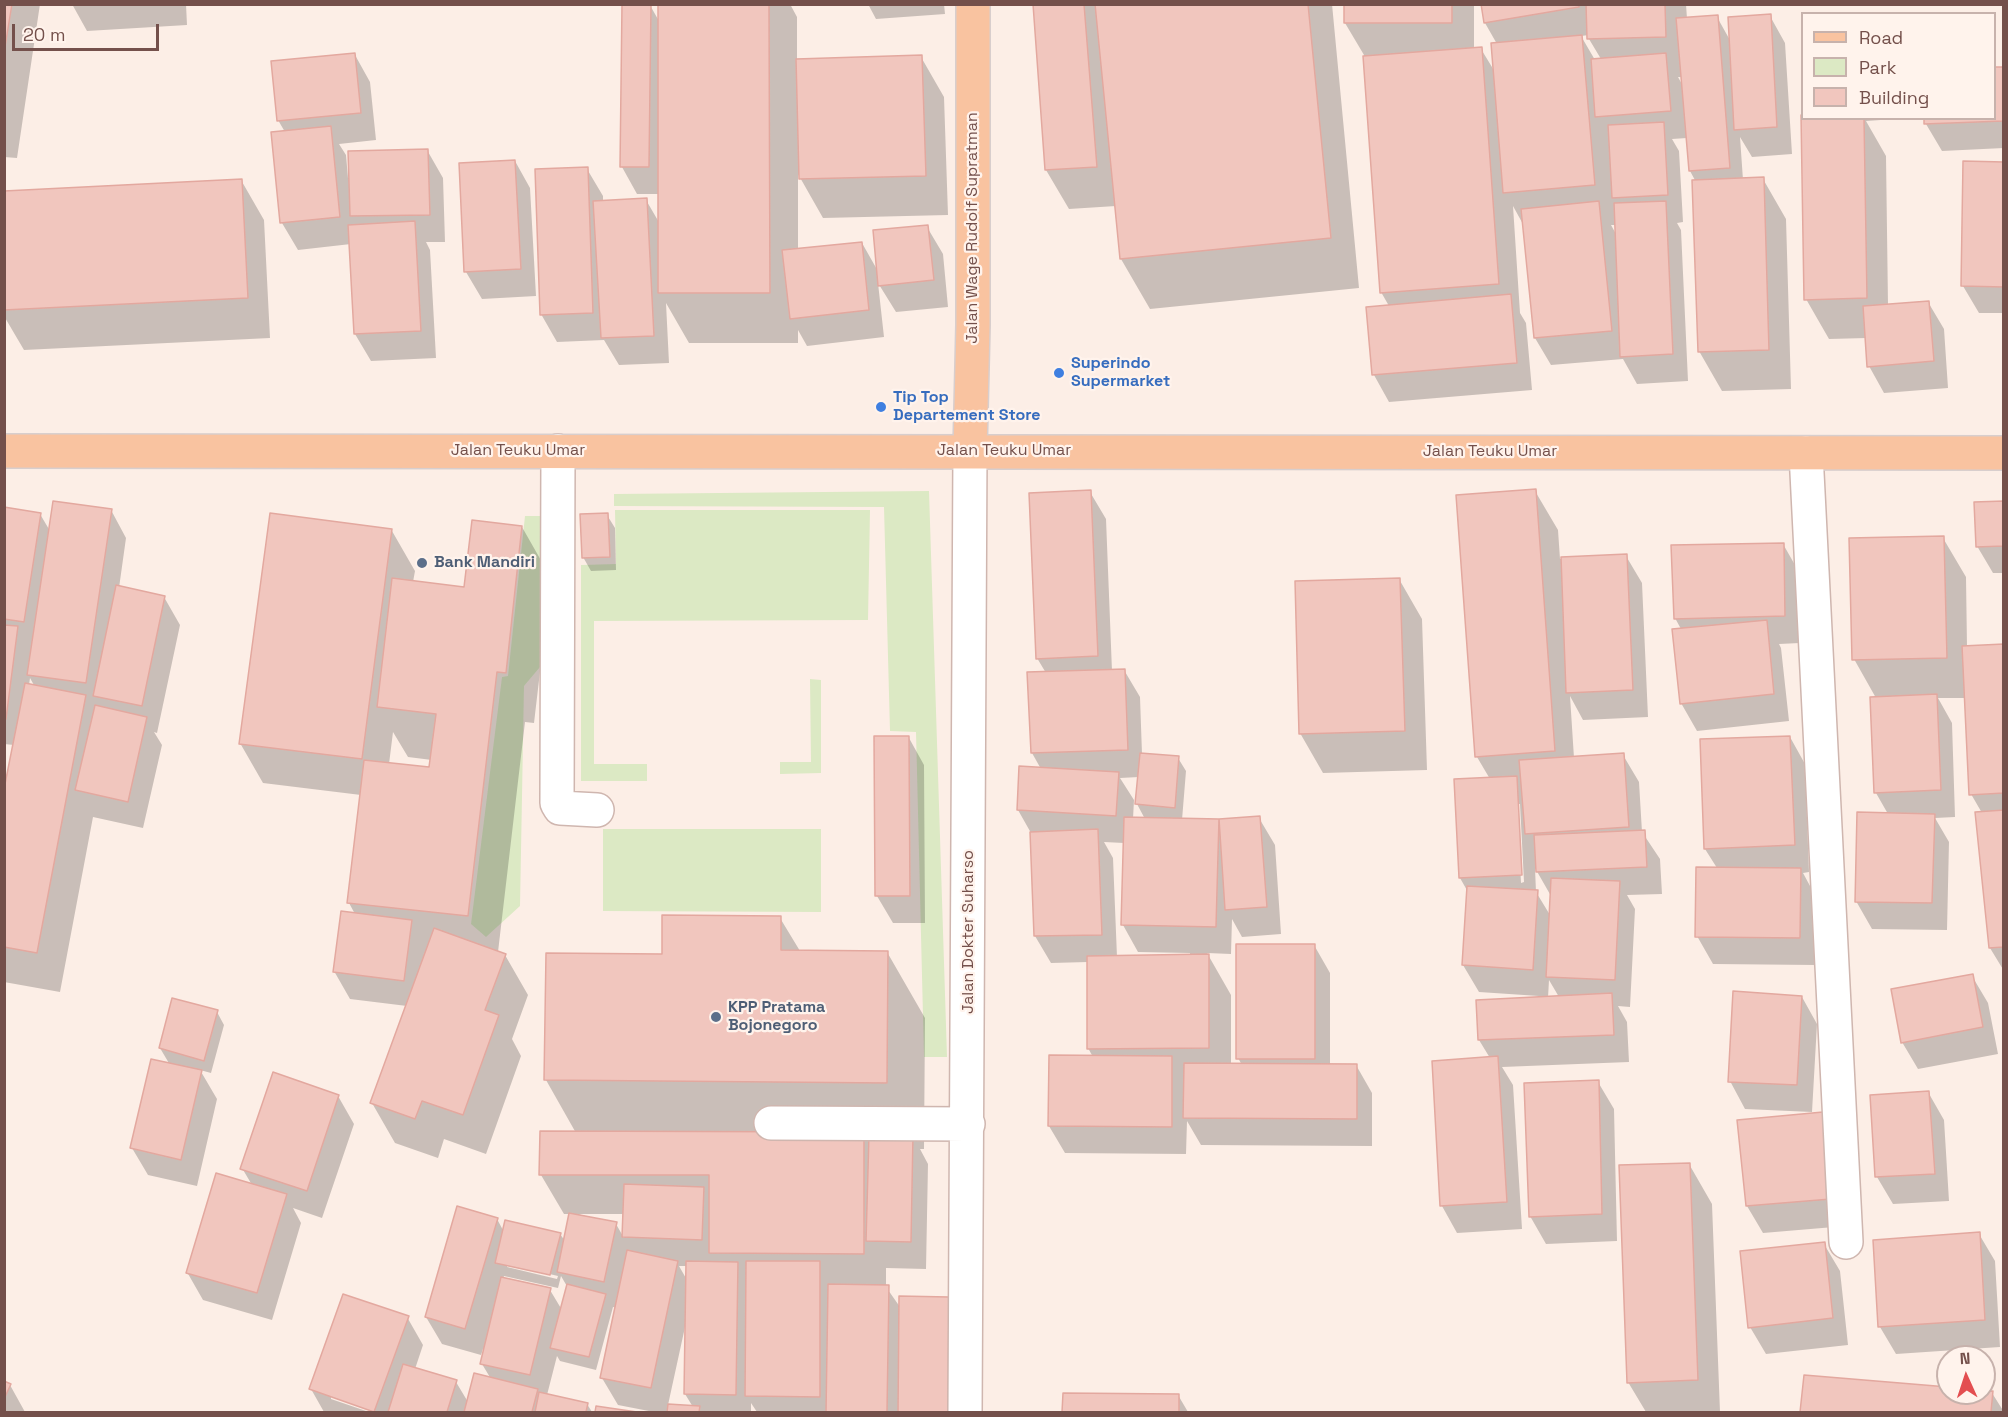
<!DOCTYPE html>
<html>
<head>
<meta charset="utf-8">
<style>
	body { margin:0 }
	#map { position:relative; width:2008px; height:1417px; overflow:hidden; background:#fceee6; font-family:"Space Grotesk",sans-serif }
	canvas { display:block }
	.frame { position:absolute; inset:0; border:6px solid #74504b; pointer-events:none }
	.legend { position:absolute; left:1801px; top:12px; width:195px; height:108px; box-sizing:border-box; background:#fff3ec; border:2px solid #c7b2ac; margin:0; padding:8px 10px; list-style:none; font-size:18px; color:#74504b }
	.legend li { display:flex; align-items:center; gap:12px; height:30px }
	.legend b { width:30px; border:2px solid #c7b2ac }
	.north { position:absolute; left:1936px; top:1345px; width:60px; height:60px; box-sizing:border-box; background:#fff3ec; border:2px solid #c7b2ac; border-radius:50%; rotate:357deg; font-size:16px; font-weight:700; line-height:24px; text-align:center; color:#74504b }
	.north::after { content:''; display:block; margin:auto; width:21px; height:27px; background:#e34e50; clip-path:polygon(50% 0,100% 100%,50% 72%,0 100%) }
	.scale { position:absolute; left:12px; top:24px; width:147px; height:27px; box-sizing:border-box; border:3px solid #74504b; border-top:0; padding-left:8px; font-size:18px; line-height:21px; white-space:nowrap; color:#74504b; -webkit-text-stroke:4px #fff3ec; paint-order:stroke }
</style>
</head>
<body>
<div id="map">
<canvas width="2008" height="1417"></canvas>
<div class="frame"></div>
<ul class="legend">
<li><b style="height:8px;background:#f9c3a0"></b>Road</li>
<li><b style="height:16px;background:#dce9c4"></b>Park</li>
<li><b style="height:16px;background:#f1c6be"></b>Building</li>
</ul>
<div class="north">N</div>
<div class="scale">20 m</div>
</div>
<script>
const g = document.querySelector('canvas').getContext('2d');
g.lineJoin = 'round';
function fillPath(path, color) {
  g.fillStyle = color;
  g.fill(path, 'evenodd');
}
function trace(path, color, width, dash) {
  g.strokeStyle = color;
  g.lineWidth = width;
  g.lineCap = dash ? 'butt' : 'round';
  g.setLineDash(dash || []);
  g.stroke(path);
}
function write(font, color, halo, rows, align = 'center') {
  g.font = font + ' "Space Grotesk",sans-serif';
  g.lineWidth = 4.5;
  g.setLineDash([]);
  g.textBaseline = 'middle';
  g.strokeStyle = halo;
  g.fillStyle = color;
  for (const [text, x, y, turn = 0] of rows) {
    g.save();
    g.translate(x, y);
    g.rotate((+turn || 0) * Math.PI / 180);
    g.textAlign = isNaN(turn) ? turn : align;
    if (halo) g.strokeText(text, 0, 0);
    g.fillText(text, 0, 0);
    g.restore();
  }
}
const green = new Path2D(`
	M929,491l18,566h-23l-8,-325 -26,-1 -6,-224 -270,-1v-12z
	M615,510h255l-2,110 -274,1v143h53v17h-66v-216l35,-1z
	M525,516h16l-1,151 -16,19 -4,220 -34,31 -15,-13 31,-247 6,-1z
	M810,679l11,1v93l-41,1v-12h31z
	M603,829h218v83l-218,-1z`);
const shadow = new Path2D(`
	M4,4h36l-23,154 -13,-1z
	M72,4h114l1,21 -100,6z
	M659,4h131l7,13v43l124,-3 23,40 4,118 -125,3 -25,-44v76l64,-7 17,30 48,-46 16,27 5,53 -52,5 -18,-29 6,54 -77,9 -9,-16v13h-109l-23,-40 3,60 -50,2 -15,-25 -47,2 -16,-28 46,-145 16,27v6l43,-2 14,24v-30h-23l-15,-27 29,-160 8,14z
	M868,4h76l1,10 -69,5z
	M1034,4h298l27,284 -209,21 -29,-50 -5,-53 -47,3 -23,-39z
	M1345,4h129v45h7l14,23 2,-28 -12,-21 -3,-19h204l1,15 30,-2 14,25 39,-26 15,27 7,111 -40,3 -12,-20 3,43 20,-1 23,40 5,170 -69,2 -23,-40 -3,-169 -6,-11 -3,-33 -15,1 7,12 4,71 -6,1 4,7 7,151 -51,3 -14,-25 -72,6 -16,-27 -11,-112 -11,-20 7,107 6,10 6,67 -143,12 -15,-27 -6,-67 21,-2 -8,-14 -17,-237 -19,-32zM1589,35v4l12,20 -6,1 -14,-24zM1678,77h5v9zM1611,225h5v9z
	M355,55l15,27 6,58 -37,4 7,11 2,23 79,-28 16,28 2,64h-19l4,8 6,108 -65,3 -16,-27 -4,-90 -53,6 -16,-27 -10,-90 13,-1 -7,-12z
	M2004,68v80l-62,3 -16,-27 68,-6z
	M1803,118h107l-44,3 20,35 2,149 40,-3 16,27 4,59 -64,5 -15,-27 -2,-28 -38,1 -23,-40z
	M515,161l15,27 6,108 -54,3 -16,-27z
	M2004,164v149h-25l-16,-27z
	M4,171l1,21 236,-12 23,40 6,118 -246,12 -20,-34z
	M1535,491l23,39 2,29 66,-3 16,27 6,134 -65,3 -13,-24 4,62 49,-3 16,27 3,50 18,27 2,35 -35,1 8,14 -5,98 -12,-1 9,16 2,40 -127,5 11,18 9,144 -65,4 -15,-27 48,-148 -11,-18 60,-42v-2l-60,-4 -16,-27 5,-73 -8,-14 -5,-97 35,-2 -13,-22zM1517,804h3l4,78 -3,1zM1535,868l16,28 -1,19 -14,-23zM1549,980l10,17 -11,1z
	M1090,492l16,27 6,152 12,-1 16,27 2,57 36,4 8,13 -4,49 77,-2 16,27 6,89 -39,3 -10,-18 -1,35 -24,-1 24,42v70h11l-4,-7 76,-113 16,28v92h26l16,28v53l-171,-1 -14,-24 -1,33 -121,-1 -16,-27 44,-69 -5,-9v-86l-37,1 -16,-27 -4,-103 -13,-23 23,-41 -9,-16 14,-80 -9,-15zM1139,777l-2,27 8,15h-12l1,-19 -14,-22zM1104,842l20,1 -1,82 15,27 52,1v3l-73,1 -4,-99z
	M2004,503v70h-11l-16,-27z
	M4,508l36,6 10,17 61,-21 15,28 -7,50 45,9 16,28 -23,108 -3,-1 8,13 -19,83 -50,-11 -33,175 -56,-10v-185l10,-52 -10,-1zM30,678l5,9 -6,-2z
	M607,515l8,13 1,42 -25,1 -8,-14z
	M522,527l29,51 -17,145 -9,-1 -27,230 7,3 23,40 -16,44 9,17 -35,98 -42,-15 -6,19 -43,-15 -23,-40 35,-97 -57,-7 -16,-28 21,-57 -6,-11 12,-108 -98,-12 -23,-40 152,-212 23,40 -2,11 52,6zM393,732l15,25 24,3 -1,9 -42,-5z
	M1943,538l23,39 1,70 37,-2v326l-14,-23 -8,-135 -11,-19 -5,-96h-28l14,25 3,94 -20,1 14,24 -2,88 -75,-1 -16,-28 32,-87 -12,-21v-95l-22,-39z
	M1783,544l16,28 1,71 -21,1 2,4 8,73 -92,10 -16,-28v-74l-6,-11z
	M1399,579l23,40 5,151 -104,3 -23,-40z
	M1790,737l15,27 4,108 -6,1 13,24 -1,68 -102,-1 -16,-28 20,-68 -12,-19z
	M909,738l15,27 1,158h-32l-16,-27z
	M780,918l20,33 87,1 38,66 -1,131h-4l8,15 -2,105 -40,-1v19l14,20 48,-9 16,28v86h-207l-6,-9v9h-97l-36,-7 -16,-27 15,-70 -4,-1 -17,63 -36,-9 -3,-5 -10,39 40,9 5,8h-214l-47,-17v4l38,13h-45l-13,-23 96,-72 16,28 -8,24 41,13 12,20 23,-23 -9,-15 3,-15h-2l-2,6 -39,-11 -16,-27 71,-98 7,13 56,2 5,7 5,-27h-6l-23,-39 35,-42 -30,-53 118,-124zM578,1214h46v24l-8,-14zM507,1264l51,12 -1,3 -50,-12zM679,1266h9l-1,14zM504,1276l54,12 3,-12 7,12 -6,22 -12,-20 -47,-11zM685,1327v67l8,13 -25,-2z
	M1972,976l16,27 10,51 -80,15 -16,-27z
	M1802,997l15,27 -5,88 -67,-3 -15,-28z
	M217,1012l7,13 -13,48 -11,-3 17,29 -20,87 -49,-11 -16,-27 38,-83 -10,-17z
	M1598,1082l16,27 3,132 -71,3 -16,-28z
	M1928,1092l16,28 5,81 -56,3 -16,-27 -6,-81z
	M338,1096l16,28 -32,94 -29,-10 8,15 -29,97 -69,-20 -16,-28 65,-87 -10,-17z
	M1822,1113l24,113 -83,7 -16,-27z
	M1689,1164l23,40 8,208h-74l-18,-30z
	M1979,1234l16,27 5,86 -104,7 -16,-27z
	M1824,1244l16,27 8,74 -82,9 -16,-27z
	M1805,1377l143,12v4h44l12,19h-202z
	M4,1383l6,2 15,27h-21z
	M1064,1394l114,1 10,17h-124z`);
const building = new Path2D(`
	M4,4h8l-8,49z
	M622,4l29,1 -2,162h-29z
	M658,4h111l1,289h-112z
	M1033,4h51l13,163 -52,3z
	M1095,4h213l23,234 -211,21z
	M1344,4h108v19h-108z
	M1481,4h98v3l-95,16z
	M1586,4h79l1,33 -79,2z
	M1771,14l6,113 -43,3 -6,-113z
	M1718,15l12,153 -41,3 -13,-153z
	M1582,35l13,150 -92,8 -12,-150z
	M1482,47l17,237 -119,9 -17,-237z
	M355,53l6,60 -84,8 -6,-60z
	M1666,53l5,58 -76,6 -4,-58z
	M922,55l4,121 -127,3 -3,-120z
	M1994,67h10v54l-80,3v-6h70z
	M1801,115l1,3h62l3,180 -63,2z
	M1664,122l4,73 -56,3 -4,-73z
	M331,126l9,91 -60,6 -9,-91z
	M428,149l2,66 -80,1 -2,-65z
	M515,160l6,109 -57,3 -5,-109z
	M1963,161l41,1v125l-43,-1z
	M588,167l5,146 -53,2 -5,-146z
	M1764,177l5,173 -71,2 -6,-172z
	M242,179l6,119 -244,12v-119z
	M647,198l7,138 -53,2 -8,-137z
	M1599,201l13,130 -78,7 -13,-129z
	M1666,201l7,153 -53,3 -6,-154z
	M415,221l6,110 -67,3 -6,-109z
	M928,225l6,55 -56,6 -5,-56z
	M862,242l7,68 -79,9 -8,-69z
	M1511,294l6,69 -145,12 -6,-68z
	M1929,301l5,60 -67,6 -4,-61z
	M1536,489l19,262 -80,6 -19,-262z
	M1091,490l7,166 -62,3 -7,-166z
	M53,501l59,8 -26,174 -59,-8z
	M2004,501v45l-28,1 -2,-45z
	M4,507l37,6 -17,109 -20,-3z
	M270,513l122,16 -30,230 -123,-15z
	M608,513l2,44 -28,1 -2,-44z
	M472,520l50,6 -16,147 -9,-1 -29,244 -121,-13 17,-143 65,7 7,-53 -59,-7 15,-129 72,9z
	M1944,536l3,122 -95,2 -3,-122z
	M1784,543l1,73 -111,3 -3,-74z
	M1627,554l6,136 -67,3 -5,-136z
	M1400,578l5,153 -106,3 -4,-153z
	M116,585l49,11 -23,110 -49,-10z
	M1767,620l7,74 -94,10 -8,-75z
	M4,625l14,1 -12,93h-2z
	M2004,644v149l-35,2 -7,-149z
	M1125,669l3,81 -97,3 -4,-81z
	M25,683l61,12 -49,258 -33,-6v-158z
	M1937,694l4,96 -67,3 -4,-96z
	M95,705l52,12 -19,85 -53,-12z
	M874,736h35l1,160h-35z
	M1790,736l5,109 -91,4 -4,-110z
	M1140,753l39,3 -4,52 -40,-4z
	M1624,753l5,74 -104,7 -6,-74z
	M1019,766l100,6 -3,44 -99,-6z
	M1517,776l5,99 -63,3 -5,-99z
	M2004,810v137l-15,1 -14,-136z
	M1857,812l78,2 -3,89 -77,-1z
	M1260,816l7,91 -42,3 -6,-91z
	M1124,817l95,2 -3,108 -95,-2z
	M1098,829l4,106 -68,1 -4,-104z
	M1645,830l2,37 -111,5 -2,-37z
	M1696,867l105,1 -1,70 -105,-1z
	M1551,878l69,3 -5,99 -69,-3z
	M1467,886l71,4 -5,80 -71,-5z
	M341,911l71,9 -8,61 -71,-9z
	M662,915l119,1v34l107,1 -1,132 -343,-3 2,-127 116,1z
	M434,928l72,26 -21,56 14,5 -36,100 -41,-14 -7,18 -45,-16z
	M1236,944h79v115h-79z
	M1209,954v94l-122,1v-93z
	M1973,974l10,53 -82,16 -10,-54z
	M1733,991l69,5 -5,89 -69,-3z
	M1612,993l2,42 -136,5 -2,-40z
	M172,998l46,12 -14,51 -45,-13z
	M1049,1055l123,1v71l-124,-1z
	M1498,1056l9,146 -67,4 -8,-145z
	M151,1059l51,11 -21,90 -51,-12z
	M1184,1063l173,1v55l-174,-1z
	M273,1072l66,23 -32,96 -67,-22z
	M1599,1080l3,134 -73,3 -5,-134z
	M1929,1091l6,83 -60,3 -5,-82z
	M1823,1112l8,87 -85,7 -9,-86z
	M540,1131l324,1v122l-155,-1v-78h-170z
	M869,1134l44,1 -2,107 -45,-1z
	M1690,1163l8,217 -71,3 -8,-218z
	M216,1173l71,21 -30,99 -71,-20z
	M624,1184l80,3 -2,53 -80,-3z
	M457,1206l41,12 -33,111 -40,-12z
	M569,1213l48,9 -13,60 -47,-10z
	M505,1220l56,13 -11,42 -55,-12z
	M1980,1232l5,88 -107,7 -5,-87z
	M1825,1242l8,76 -85,10 -8,-77z
	M627,1250l51,11 -27,127 -51,-10z
	M686,1261l52,1 -2,133 -52,-1z
	M746,1261h74v136l-75,-1z
	M501,1277l50,11 -21,87 -50,-11z
	M567,1284l39,10 -17,63 -39,-9z
	M828,1284l61,1 -2,127h-61z
	M343,1294l66,22 -35,96 -65,-23z
	M899,1296l50,1 -1,115h-50z
	M403,1364l54,16 -10,32h-59z
	M474,1373l64,16 -6,23h-68z
	M1804,1375l144,12v6l45,-2 -2,21h-191z
	M4,1381l7,3 -7,15z
	M539,1392l49,11 -2,9h-51z
	M1063,1393l116,1v18h-117z
	M668,1404l32,2 -1,6h-32z
	M596,1406l41,6h-42z`);
const minor = new Path2D(`
	M558,451l-1,352 3,5 37,2
	M1806,453l40,789
	M771,1123l197,1
	M965,1412l5,-961`);
const major = new Path2D(`
	M4,451l2000,2
	M970,451l3,-126v-321`);
const markers = [
	[1059,373,6,"#3f7fe0"],
	[881,407,6,"#3f7fe0"],
	[422,563,6,"#5c6f8a"],
	[716,1017,6,"#5c6f8a"]
];
const streetNames = [
	["Jalan Wage Rudolf Supratman",973,228,-90],
	["Jalan Teuku Umar",518,451],
	["Jalan Teuku Umar",1004,451],
	["Jalan Teuku Umar",1490,452],
	["Jalan Dokter Suharso",969,932,-90]
];
const shopNames = [
	["Superindo",1071,364],
	["Supermarket",1071,382],
	["Tip Top",893,398],
	["Departement Store",893,416]
];
const serviceNames = [
	["Bank Mandiri",434,563],
	["KPP Pratama",728,1008],
	["Bojonegoro",728,1026]
];
fillPath(green, '#dce9c4');
fillPath(shadow, '#0003');
fillPath(building, '#f1c6be');
trace(building, '#e3a89f', 1.5);
trace(minor, '#cfb6af', 36);
trace(major, '#d8cecd', 36);
trace(minor, '#fff', 33);
trace(major, '#f9c3a0', 33);
for (const [x, y, r, color] of markers) {
  const dot = new Path2D();
  dot.arc(x, y, r, 0, 2 * Math.PI);
  g.fillStyle = color;
  g.fill(dot);
  trace(dot, '#fff3ec', 2);
}
write('16px', '#74504b', '#fff3ec', streetNames);
write('bold 16px', '#366cbe', '#fff3ec', shopNames, 'left');
write('bold 16px', '#4e5e75', '#fff3ec', serviceNames, 'left');
</script>
</body>
</html>
